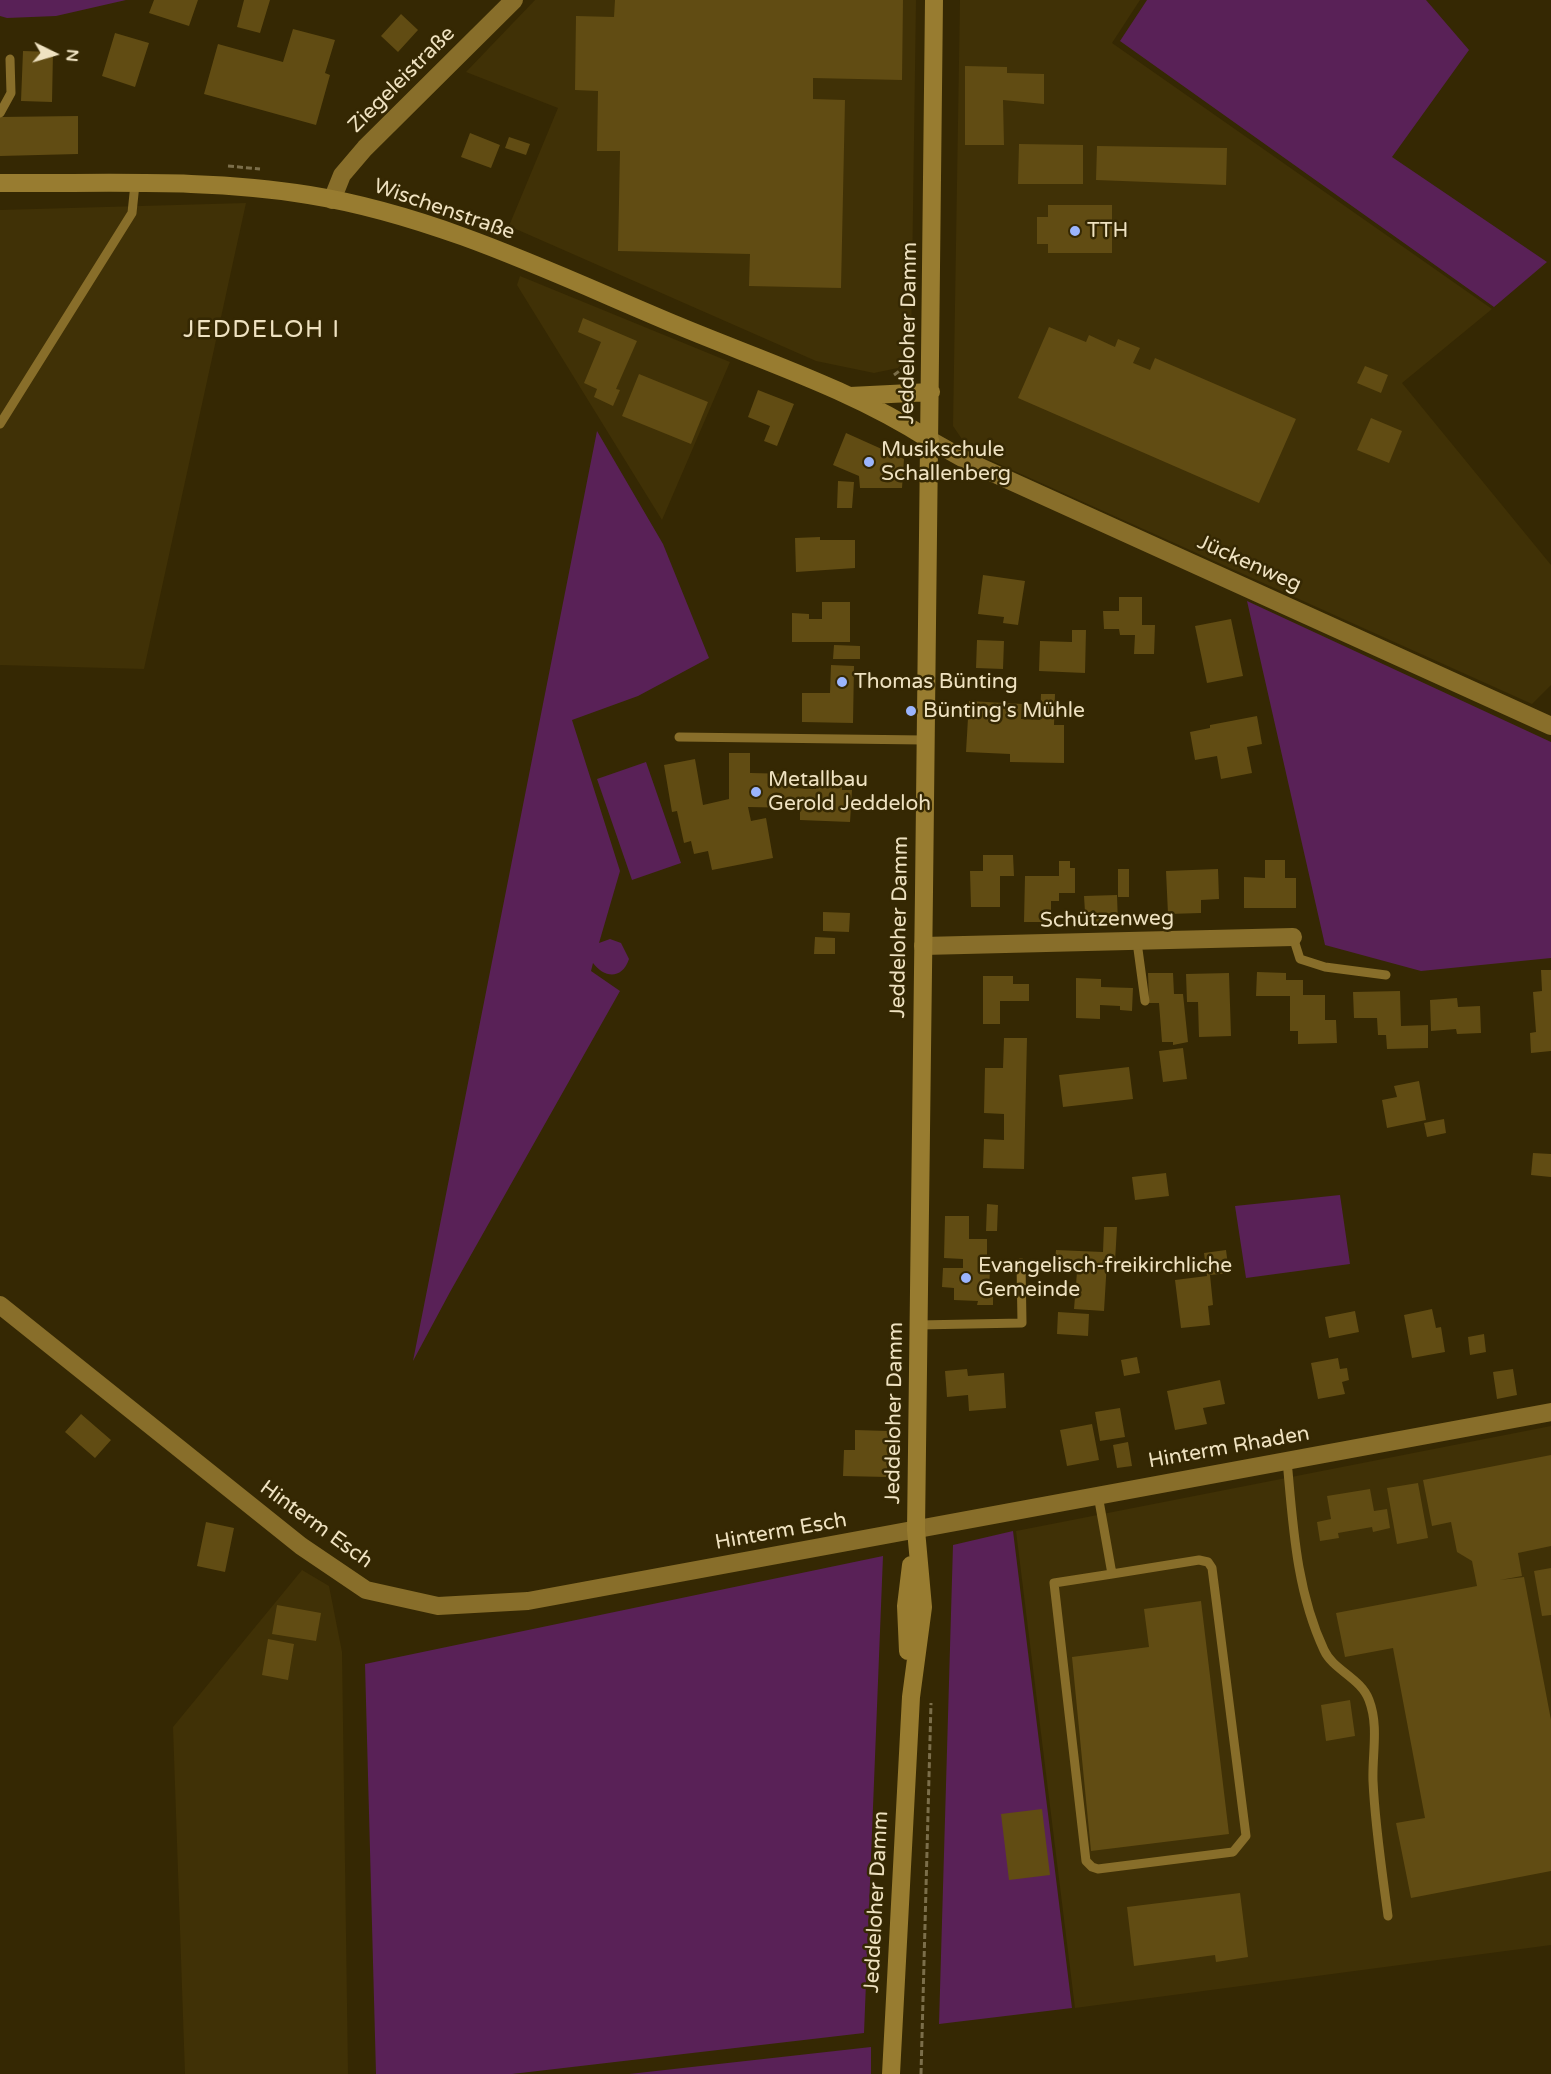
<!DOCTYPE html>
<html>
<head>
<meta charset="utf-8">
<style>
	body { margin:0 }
	#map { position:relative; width:1551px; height:2074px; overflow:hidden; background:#352803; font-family:"Varela Round",sans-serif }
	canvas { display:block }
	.north { position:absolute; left:24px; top:24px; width:60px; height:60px; -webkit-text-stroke:4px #352803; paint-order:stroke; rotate:95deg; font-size:16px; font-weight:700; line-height:24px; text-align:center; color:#efe2c1 }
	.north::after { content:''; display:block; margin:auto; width:21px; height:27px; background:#efe2c1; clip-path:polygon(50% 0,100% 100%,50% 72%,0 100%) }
</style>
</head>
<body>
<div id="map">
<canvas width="1551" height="2074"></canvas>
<div class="north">N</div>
</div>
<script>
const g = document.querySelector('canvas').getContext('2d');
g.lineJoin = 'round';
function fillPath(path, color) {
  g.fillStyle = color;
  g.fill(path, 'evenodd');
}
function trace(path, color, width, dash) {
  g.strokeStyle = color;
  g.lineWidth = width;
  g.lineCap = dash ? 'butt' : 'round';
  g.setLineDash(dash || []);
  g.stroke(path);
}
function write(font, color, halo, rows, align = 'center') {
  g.font = font + ' "Varela Round",sans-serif';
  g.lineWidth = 5;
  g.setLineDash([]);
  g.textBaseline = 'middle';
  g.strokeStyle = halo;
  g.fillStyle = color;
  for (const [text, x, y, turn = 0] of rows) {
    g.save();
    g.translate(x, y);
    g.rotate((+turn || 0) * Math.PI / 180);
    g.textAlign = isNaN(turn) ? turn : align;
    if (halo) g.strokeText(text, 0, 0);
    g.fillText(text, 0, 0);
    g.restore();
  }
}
const built = new Path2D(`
	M535,0h381l-5,350 -13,18 -24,5 -58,-12 -307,-135 49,-118 -92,-36z
	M960,0h180l-28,43 380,266 -90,74 149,182v120l-19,19 -562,-253 -17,-25z
	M246,203l-102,466 -144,-4v-455z
	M520,276l210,86 -68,158 -145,-235z
	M1551,1426v519l-476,63 -59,-477z
	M302,1570l27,16 13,66 6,422h-163l-12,-347z`);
const green = new Path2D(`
	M0,0h126l-70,16 -49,2 -7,-2z
	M1147,0h279l43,50 -77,107 155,105 -53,45 -374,-266z
	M597,431l66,113 46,114 -71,38 -66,24 48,151 -21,72 11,-4 11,4 8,16c-7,21 -25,19 -36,4l-2,8 29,20 -170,301 -37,69z
	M1247,601l304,141v216l-130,13 -96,-26z
	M646,762l35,101 -49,17 -35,-101z
	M1340,1195l10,69 -104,14 -11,-72z
	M1013,1531l59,477 -133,16 14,-479z
	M883,1556l-19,477 -352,41h-136l-11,-410z
	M871,2047v27h-242z`);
const building = new Path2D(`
	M154,0h44l-9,26 -40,-13z
	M244,0h26l-10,33 -23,-6z
	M615,0h288l-1,80 -89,-2v21l32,1 -4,188 -92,-2 1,-32 -132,-3 2,-100h-23l1,-60 -23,-1 1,-74 38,1z
	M401,14l17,16 -20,22 -17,-16z
	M293,29l42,11 -10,33 5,2 -14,50 -112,-31 14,-50 65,18z
	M115,33l34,10 -14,44 -33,-11z
	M23,51l30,1 -1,50 -31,-1z
	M965,66l42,1v6l37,1v30l-41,-4 1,45h-39z
	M78,116v38l-78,2v-39z
	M470,133l30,12 -9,23 -30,-11z
	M509,137l21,7 -4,11 -21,-7z
	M1019,144l64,1v39h-65z
	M1097,146l130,2 -1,37 -130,-5z
	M1048,205h64v48h-64v-9h-11v-27h11z
	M583,318l54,23 -21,48 4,1 -7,16 -19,-9 3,-8 -13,-6 17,-41 -23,-10z
	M1049,327l37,15 3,-7 26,12 3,-8 22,9 -7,15 17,7 5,-12 141,61 -37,84 -241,-105z
	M1365,366l23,9 -7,18 -24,-10z
	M639,374l69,28 -17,42 -69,-28z
	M758,390l36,14 -17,42 -13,-5 6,-15 -22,-9z
	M1371,418l31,13 -13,32 -32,-13z
	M846,433l58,26 -2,29h-42l-1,-12 -26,-11z
	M838,481l16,1 -2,26h-15z
	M820,537v3h35v28l-59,4 -1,-34z
	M983,575l42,6 -7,44 -15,-2 1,-6 -26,-3z
	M1119,597h23v28h13l-1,29h-20l1,-19h-15l-1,-6h-15l-1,-18h16z
	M822,602h28v40h-58v-29l17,1v5h13z
	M1231,619l12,57 -36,7 -12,-57z
	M1072,630h14l-1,43 -46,-2 1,-30 32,1z
	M977,640l27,1 -1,28 -27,-1z
	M834,645l26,1v13h-27z
	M831,665l23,1 -1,57 -51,-1v-29h28z
	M1041,694h14l-1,31h10v38l-54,-1v-8l-44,-2 3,-51 53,3 -1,15 19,1z
	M1257,716l5,28 -15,3 5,26 -31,6 -4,-23 -22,4 -5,-28 20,-4v-3z
	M729,753h21v20l43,1v14l23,1v-12l26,1v12h10l-2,32 -50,-2v-12l-52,-1 3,14 15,-3 7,40 -61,12 -4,-19 -14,3 -3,-13 -7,2 -7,-32 -5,1 -8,-47 31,-6 8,46 26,-6z
	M983,855h30l1,21h-14v31h-29l-1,-36h13z
	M1265,860h20v18h11v30h-52v-31l21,1z
	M1059,861h11v7h5v25h-16v8h-8v21h-27l1,-46h34z
	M1118,869h11v28h-11z
	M1218,869l1,30 -18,1v13l-33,1 -2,-43z
	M1117,895l1,29h-25v-12h-8l-1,-16z
	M823,912l27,1 -1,19 -26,-1z
	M815,937l20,1v16h-21z
	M1541,970h10v81l-20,2 -1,-20 6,-1 -3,-40 9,-1z
	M1257,972l29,1v7h17v15h22v25h11l1,23 -39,1v-13h-8v-35h-34z
	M1148,973h25l1,21h9l5,48 -15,3v-3h-11l-3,-39h-10z
	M1229,973l2,63 -32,1 -1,-35h-11l-1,-28z
	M983,976h30v8h16v17h-29v23h-17z
	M1076,978l25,1v8l32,1 -1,23 -12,-1v-4l-20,-1v14l-24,-1z
	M1400,991l1,35 27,-1v23l-41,1 -1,-14h-8l-1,-17h-23l-1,-26z
	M1457,998l1,9 22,-1 1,27 -24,1 -1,-5 -25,2 -1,-31z
	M1004,1038h23l-3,131 -41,-1 1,-29 20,1v-26l-20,-1 1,-45h18z
	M1183,1048l4,31 -24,3 -4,-31z
	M1129,1067l4,32 -70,8 -4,-32z
	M1419,1081l7,39 -39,8 -5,-28 15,-3 -3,-11z
	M1444,1119l2,14 -19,4 -3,-14z
	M1533,1153l18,1v23l-20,-2z
	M1166,1173l3,23 -34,4 -3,-23z
	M987,1204l11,1 -1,26h-11z
	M945,1216h24v23h18v30h3l-1,21h4v15h-16l1,-4 -24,-1v-12l-12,-1 1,-19h20v-9l-19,-1z
	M1104,1227h13l-2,35 -8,-1 -3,50 -30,-2 3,-37 -23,-1 2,-21 47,2z
	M1226,1250l3,23 -19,2 3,30 -5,1 2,19 -29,3 -6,-48 32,-4 -3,-23z
	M1432,1309l4,19 5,-1 4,25 -33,6 -8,-43z
	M1355,1311l4,21 -30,6 -4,-21z
	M1058,1312l31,2 -1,22 -31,-2z
	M1484,1334l2,18 -16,3 -2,-18z
	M1137,1357l3,16 -16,3 -3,-16z
	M1338,1358l2,11 7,-1 2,12 -7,2 3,12 -27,5 -7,-36z
	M967,1369l1,7 36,-3 2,35 -37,3 -1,-16 -21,2 -2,-26z
	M1513,1369l4,26 -20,4 -4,-27z
	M1220,1380l5,24 -22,4 4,16 -32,6 -8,-39z
	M1120,1408l5,29 -25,4 -5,-29z
	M81,1414l30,26 -16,18 -30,-26z
	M1092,1424l7,36 -32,6 -7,-36z
	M855,1430l33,1 -1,46 -44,-1 1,-26h11z
	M1128,1442l4,24 -15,2 -4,-23z
	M1551,1455v91l-33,7 4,23 -22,4 24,-3 27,143v151l-140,27 -15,-75 29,-5 -32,-170 -48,9 -9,-44 141,-27 -5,-25 -15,-9 -6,-30 -19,4 -9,-46z
	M1418,1483l10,55 -31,6 -10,-56z
	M1370,1489l4,22 13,-2 3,19 -17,4 -1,-5 -34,6 1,5 -19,3 -3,-19 14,-3 -4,-23z
	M206,1522l28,6 -9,44 -28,-6z
	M1551,1568v47l-9,1 -8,-45z
	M1201,1601l28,233 -138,17 -19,-194 77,-10 -5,-38z
	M277,1605l44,8 -5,28 -44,-7z
	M268,1639l26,5 -6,36 -26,-5z
	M1350,1700l5,36 -29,5 -5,-36z
	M1042,1809l8,66 -41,5 -8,-66z
	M1240,1893l8,64 -32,5 -1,-7 -81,11 -7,-59z`);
const path = new Path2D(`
	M228,166l32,3
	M428,204l19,6
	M894,375l20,-15
	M921,2074l10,-371`);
const lane = new Path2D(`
	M0,113l11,-20 -1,-34
	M0,424l132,-211 3,-29
	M679,737l245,3
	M1293,937l7,22 25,8 61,8
	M1137,942l8,59
	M918,1325l104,-2 -1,-60
	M1287,1460c6,65 9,130 37,190 9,20 37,28 45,50 10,26 3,54 4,81 2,45 9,90 15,135
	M1098,1495l14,79 87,-14 9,2 4,6 34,268 -13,16 -135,17 -6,-2 -6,-6 -32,-278 58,-9`);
const street = new Path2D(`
	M332,200l10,-25 23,-27 149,-148
	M930,440l41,23 580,263
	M923,946l370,-9
	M0,1305l301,241 65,44 72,16 90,-5 1023,-189`);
const secondary = new Path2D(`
	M0,183c102,1 208,-5 309,12 130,21 250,81 370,131 84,35 174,64 251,114
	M850,396l81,-4
	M908,1651l-2,-45 5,-41
	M891,2074l20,-377 12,-90 -7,-77c5,-510 15,-1020 18,-1530`);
const markers = [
	[1075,231,6,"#9bb5fd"],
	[869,462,6,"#9bb5fd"],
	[842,682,6,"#9bb5fd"],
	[911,711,6,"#9bb5fd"],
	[756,792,6,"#9bb5fd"],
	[966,1278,6,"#9bb5fd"]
];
const streetNames = [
	["Ziegeleistraße",402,80,-45],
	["Wischenstraße",444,210,19],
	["Jeddeloher Damm",909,333,-89],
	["Jückenweg",1249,564,24],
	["Schützenweg",1107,920,-1],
	["Jeddeloher Damm",900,927,-89],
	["Jeddeloher Damm",895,1413,-89],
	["Hinterm Rhaden",1229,1448,-10],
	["Hinterm Esch",316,1525,36],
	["Hinterm Esch",781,1532,-10],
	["Jeddeloher Damm",877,1902,-87]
];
const poiNames = [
	["TTH",1087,231],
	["Musikschule",881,450],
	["Schallenberg",881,474],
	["Thomas Bünting",854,682],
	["Bünting's Mühle",923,711],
	["Metallbau",768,780],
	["Gerold Jeddeloh",768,804],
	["Evangelisch-freikirchliche",978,1266],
	["Gemeinde",978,1290]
];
const quarterNames = [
	["JEDDELOH I",262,331]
];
fillPath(built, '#403106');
fillPath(green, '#592157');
fillPath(building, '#614c13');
trace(path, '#7b6e4a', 3, [6, 3]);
trace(lane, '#886e2a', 9);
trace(street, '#886e2a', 18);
trace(secondary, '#987c30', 18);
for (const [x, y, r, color] of markers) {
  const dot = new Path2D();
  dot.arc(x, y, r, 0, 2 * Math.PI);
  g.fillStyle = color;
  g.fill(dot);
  trace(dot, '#352803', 2);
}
write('21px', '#efe2c1', '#352803', streetNames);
write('21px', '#efe2c1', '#352803', poiNames, 'left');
g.letterSpacing = '1.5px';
write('24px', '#efe2c1', '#352803', quarterNames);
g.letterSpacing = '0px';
</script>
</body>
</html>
